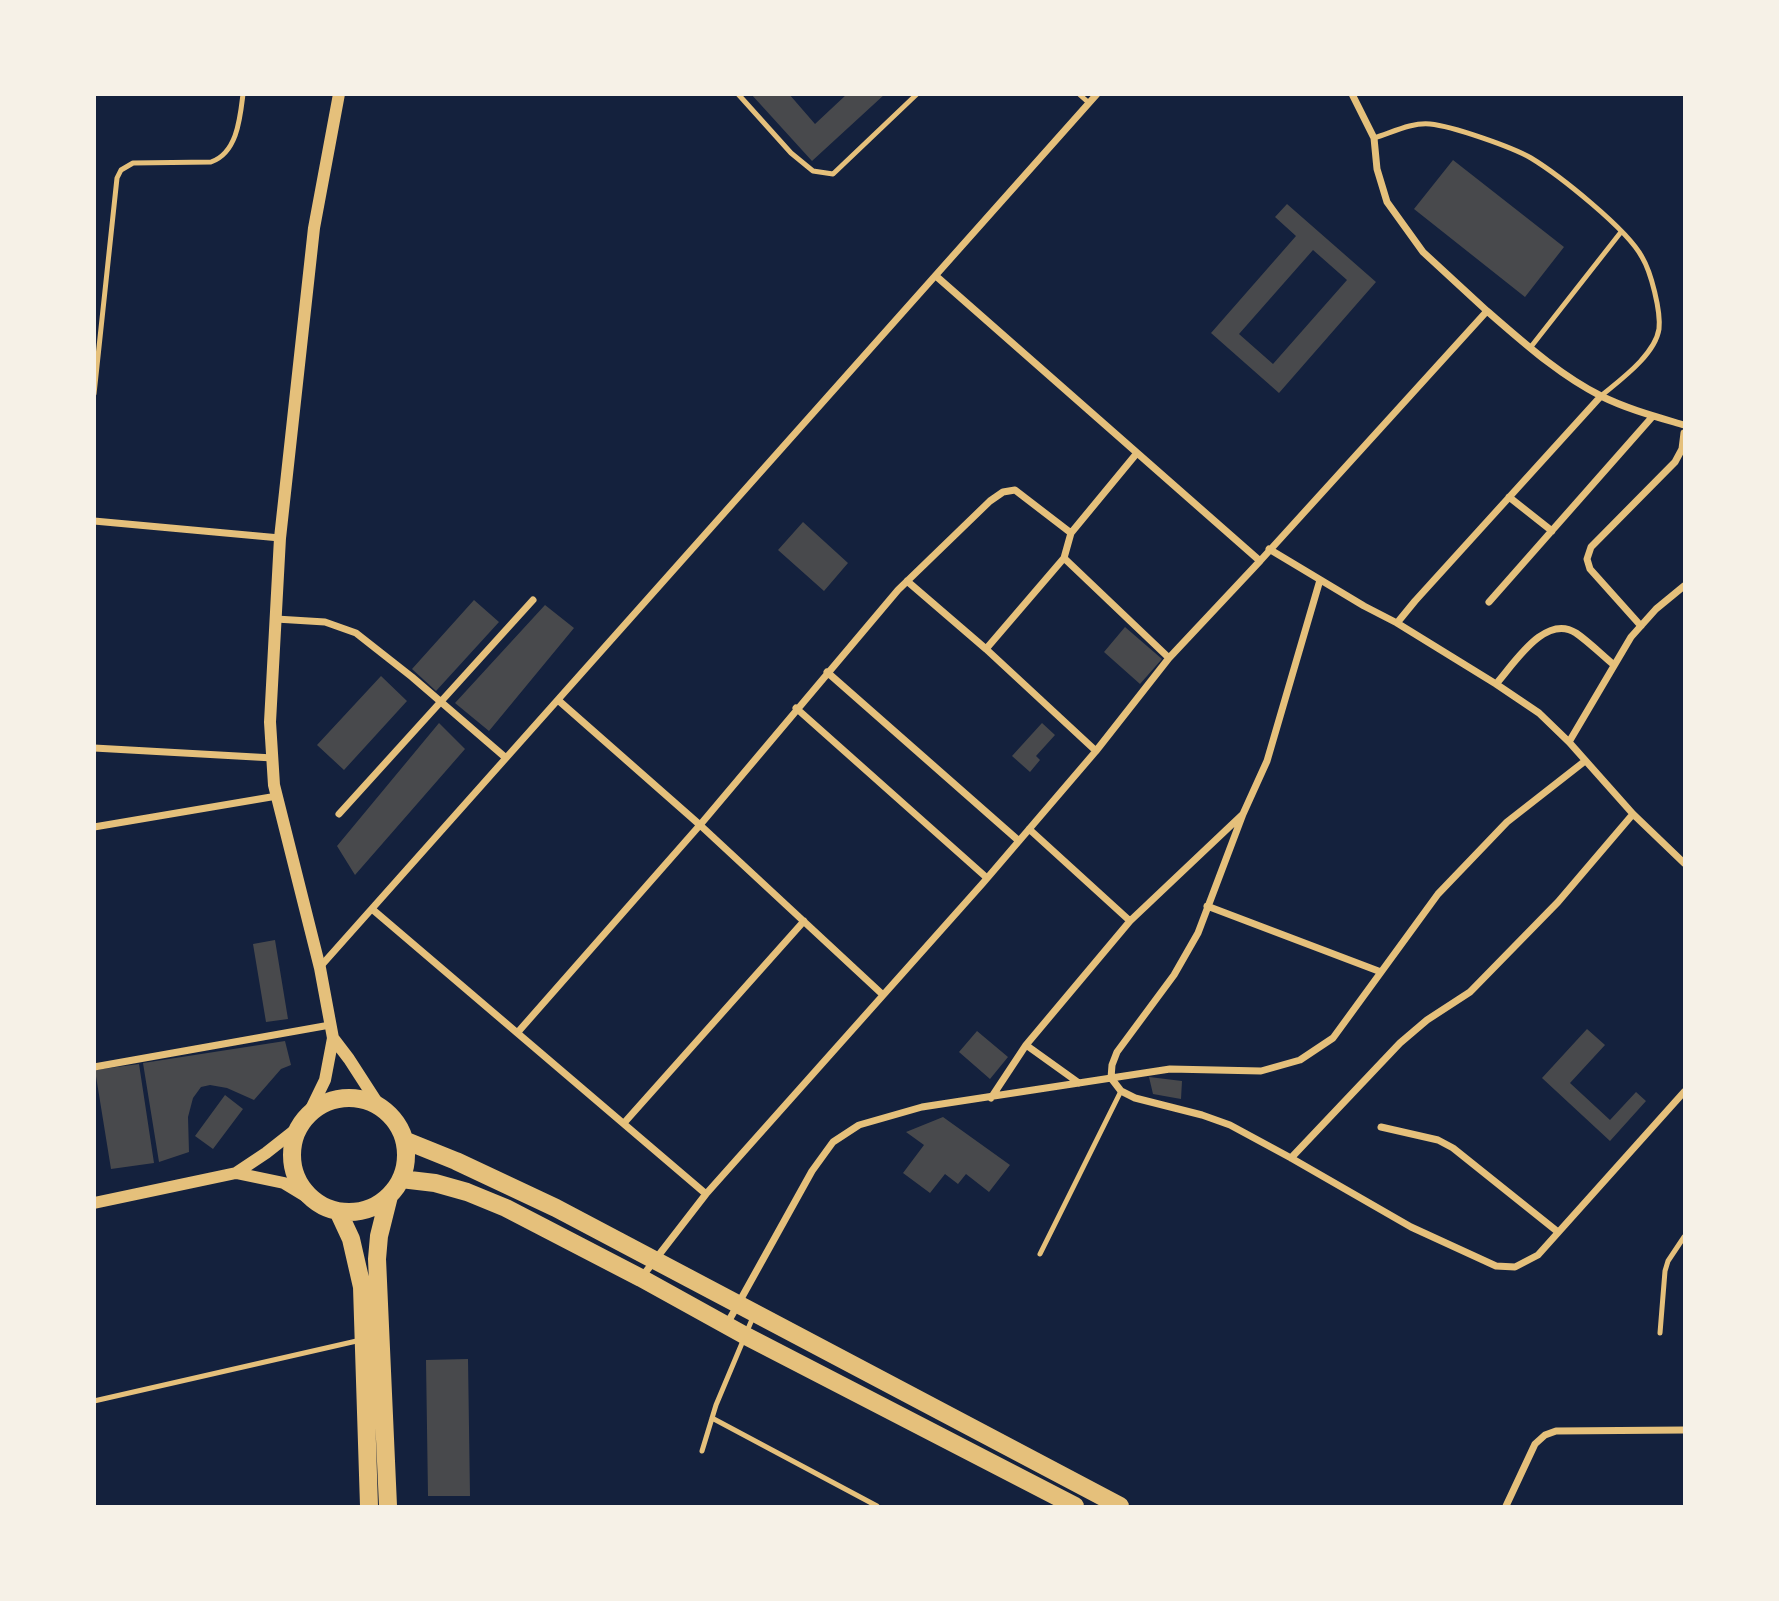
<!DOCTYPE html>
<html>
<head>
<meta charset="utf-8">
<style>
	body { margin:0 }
	#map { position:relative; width:1779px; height:1601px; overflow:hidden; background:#14213d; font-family:Raleway,sans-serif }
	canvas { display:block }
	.frame { position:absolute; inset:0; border:96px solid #f6f1e7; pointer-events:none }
</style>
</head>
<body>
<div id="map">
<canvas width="1779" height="1601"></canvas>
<div class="frame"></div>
</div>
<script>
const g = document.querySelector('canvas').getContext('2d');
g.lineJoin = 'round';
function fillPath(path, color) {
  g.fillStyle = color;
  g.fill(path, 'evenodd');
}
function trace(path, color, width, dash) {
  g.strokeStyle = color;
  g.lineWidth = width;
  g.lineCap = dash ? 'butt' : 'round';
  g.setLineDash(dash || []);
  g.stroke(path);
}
const building = new Path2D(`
	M751,94h38l26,30 32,-30h38l-73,67z
	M1453,160l111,87 -39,50 -111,-88z
	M1287,204l89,78 -97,111 -68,-60 85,-97 -21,-19zM1313,250l34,30 -74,84 -34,-30z
	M803,522l45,41 -24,28 -46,-41z
	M474,600l25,22 -63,69 -24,-22z
	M545,605l29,23 -85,103 -34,-28z
	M1125,627l37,32 -22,25 -36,-32z
	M381,676l26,25 -63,69 -27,-25z
	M439,723l26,26 -110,126 -18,-29z
	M1042,723l13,12 -19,21 4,4 -10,12 -18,-16z
	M275,940l13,79 -22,3 -13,-78z
	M1587,1029l18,16 -35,38 40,37 26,-28 10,9 -36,40 -68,-63z
	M977,1031l31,26 -18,22 -31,-27z
	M285,1041l6,24 -10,4 -27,31 -27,-12 -17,-3 -9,2 -8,11 -5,19 1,35 -30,10 -16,-99z
	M139,1064l15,99 -43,6 -16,-99z
	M1149,1077l33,4 -1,18 -28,-5z
	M225,1095l18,14 -30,40 -18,-13z
	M943,1117l67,48 -21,27 -23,-18 -8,10 -13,-10 -15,19 -27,-20 21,-28 -18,-13z
	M468,1359l2,137h-42l-2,-136z`);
const service = new Path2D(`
	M738,94l53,59 22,18 20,3 84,-80
	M1079,94l10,9
	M1374,138c17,-5 38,-16 56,-14 22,2 82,23 101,34 28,17 96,71 111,99 9,15 19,54 17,72 -4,26 -39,51 -58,67
	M1530,348l91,-116
	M94,394l23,-216 4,-8 12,-7 78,-1c26,-9 29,-43 32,-68
	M1040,1254l81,-163
	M1660,1333l5,-62 3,-10 16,-24
	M94,1401l267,-61
	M712,1418l165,88
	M702,1451l14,-46 37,-88`);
const minor = new Path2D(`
	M936,276l324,285 227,-250 -64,-59 -36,-50 -10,-33 -3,-31 -22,-44
	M1487,311c36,31 72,64 114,85 26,13 56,21 83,29
	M1509,497l43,34
	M94,521l186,17
	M1269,549l95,57 33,17 18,-22 186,-205
	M1064,558l7,-25 66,-80
	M907,581l79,68 110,102
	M1489,602l164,-186
	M276,619l49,3 31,11 56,44 94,81
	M1397,623l99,61 43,29 30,29 64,72 51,49
	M1641,626l-51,-57 -3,-10 4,-12 84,-85 7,-13 2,-16
	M986,649l78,-91 105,100
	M827,672l192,169
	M1496,684c18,-20 49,-71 80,-51 13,9 26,22 38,32
	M558,700l142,125 182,169
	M796,708l191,170
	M1569,742l62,-105 25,-28 28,-23
	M94,748l179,10
	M339,814l194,-214
	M1243,814l-45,119 -24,42 -57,77 -5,13 -1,13 10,13 14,7 67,17 28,10 61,33 120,69 85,39 19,1 23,-12 146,-163
	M94,827l183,-31
	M1029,829l101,92
	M1207,906l174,66
	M372,909l334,285
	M320,967l777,-873
	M518,1032l182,-207 198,-235 92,-89 13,-9 12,-2 56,43
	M1026,1045l53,38
	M94,1067l236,-42
	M991,1098l35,-53 104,-124 113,-107 24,-53 53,-181
	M624,1123l180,-202
	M1381,1127l57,13 15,8 105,84
	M1291,1158l109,-115 27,-23 43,-28 88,-90 75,-88
	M641,1278l65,-84 277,-311 113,-132 73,-93 91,-97
	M727,1324l85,-153 21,-29 26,-17 63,-18 248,-38 91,2 39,-11 33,-22 105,-144 69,-72 78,-61
	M1506,1506l29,-62 10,-9 11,-4 128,-1`);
const tertiary = new Path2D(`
	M333,1038l16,21 31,48
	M308,1115l17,-35 8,-42 -13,-70 -46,-183 -4,-63 10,-184 34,-310 25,-134
	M236,1173l48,10 33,20
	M94,1203l142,-30 30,-20 33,-26`);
const primary = new Path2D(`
	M292 1155a57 57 0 1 1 114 0a57 57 0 1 1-114 0Z
	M404,1140l52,21 100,47 564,298
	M401,1179l34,4 32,9 39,16 135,70 103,57 331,171
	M338,1211l13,28 11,48 7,219
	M388,1506l-11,-247 2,-23 10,-40`);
fillPath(building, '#48494c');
trace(service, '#e5c07b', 5);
trace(minor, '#e5c07b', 7);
trace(tertiary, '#e5c07b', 12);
trace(primary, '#e5c07b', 18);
</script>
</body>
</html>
